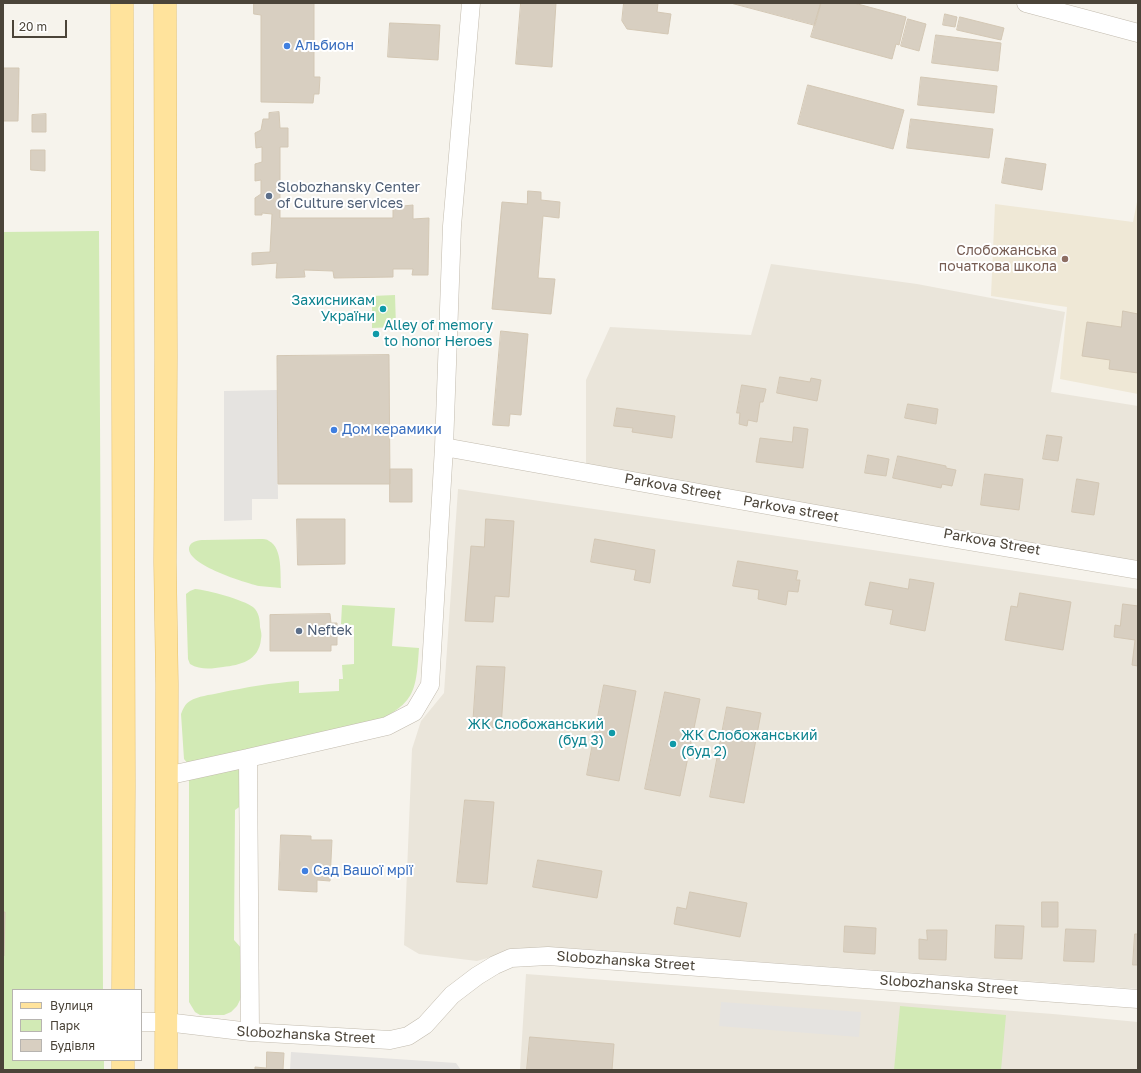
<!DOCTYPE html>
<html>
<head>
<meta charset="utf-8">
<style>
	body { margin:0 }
	#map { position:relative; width:1141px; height:1073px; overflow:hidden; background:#f6f3ec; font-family:"Golos Text",sans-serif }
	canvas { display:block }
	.frame { position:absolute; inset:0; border:4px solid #4b4439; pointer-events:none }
	.legend { position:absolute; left:12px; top:989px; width:130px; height:72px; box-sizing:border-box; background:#fff; border:1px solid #b7b4b0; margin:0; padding:5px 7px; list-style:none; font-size:12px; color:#4b4439 }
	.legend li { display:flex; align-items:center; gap:8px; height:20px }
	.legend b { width:20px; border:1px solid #b7b4b0 }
	.scale { position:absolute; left:12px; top:20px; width:55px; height:18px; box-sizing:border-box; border:2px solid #4b4439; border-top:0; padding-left:5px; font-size:12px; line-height:14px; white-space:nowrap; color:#4b4439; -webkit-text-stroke:3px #fff; paint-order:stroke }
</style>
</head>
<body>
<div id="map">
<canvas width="1141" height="1073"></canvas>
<div class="frame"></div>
<ul class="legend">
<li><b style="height:5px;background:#ffe39c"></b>Вулиця</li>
<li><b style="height:11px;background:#d2eab5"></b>Парк</li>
<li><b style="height:11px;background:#d8cfc1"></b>Будівля</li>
</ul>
<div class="scale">20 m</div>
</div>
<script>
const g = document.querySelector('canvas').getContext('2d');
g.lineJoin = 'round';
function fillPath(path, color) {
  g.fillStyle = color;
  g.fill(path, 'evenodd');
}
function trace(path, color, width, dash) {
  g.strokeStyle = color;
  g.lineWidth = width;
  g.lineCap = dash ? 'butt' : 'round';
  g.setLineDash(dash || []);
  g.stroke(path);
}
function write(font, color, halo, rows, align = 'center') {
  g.font = font + ' "Golos Text",sans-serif';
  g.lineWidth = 4;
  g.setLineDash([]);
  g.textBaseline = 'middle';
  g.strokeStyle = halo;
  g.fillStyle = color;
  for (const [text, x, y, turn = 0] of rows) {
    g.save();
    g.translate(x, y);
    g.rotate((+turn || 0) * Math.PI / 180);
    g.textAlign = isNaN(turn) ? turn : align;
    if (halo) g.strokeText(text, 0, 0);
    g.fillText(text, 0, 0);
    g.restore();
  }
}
const residential = new Path2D(`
	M771,264l146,20 148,28 -14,80 87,14v161l-552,-100v-87l24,-53 141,8z
	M458,489l680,100v400l-570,-41 -52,2 -39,11 -58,-7 -15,-9 8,-196 9,-28 23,-28z
	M526,974l527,40 85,8v48h-618z`);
const education = new Path2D(`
	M1138,197v197l-78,-15 7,-72 -76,-11 4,-92 138,18z`);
const green = new Path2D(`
	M99,231l4,759h-90v70h91v10h-101v-838z
	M395,295l1,32 -24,1v-32z
	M260,539c3,0 7,0 9,2 14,7 11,34 12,47 -7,-1 -15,-1 -22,-2 -13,-3 -72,-21 -70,-38 1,-7 10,-8 15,-8z
	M195,589c13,1 49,11 58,18 6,5 7,13 7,20 1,4 2,8 1,12 -2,22 -21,26 -38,28 -12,2 -23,3 -33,-3l-2,-5 -2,-65 4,-3z
	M342,605l53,3 -3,38 27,2c-3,42 -3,55 -44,74l-186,43 -5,-6 -3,-45c2,-5 4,-10 9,-13 8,-5 20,-6 29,-8 28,-6 52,-10 80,-12v12l40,-2v-12h4l-1,-14 12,-1v-39l-13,-1z
	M234,767l6,2 8,32 -13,9 -1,130 10,11 -2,45 -5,10 -6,6 -7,3h-24l-5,-3 -6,-10v-222z
	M900,1006l106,9 -5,55h-107z`);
const parking = new Path2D(`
	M277,390l1,109h-26v21l-28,1v-130z
	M721,1002l140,10 -2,25 -140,-11z
	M291,1052l165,11 5,7h-171z`);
const building = new Path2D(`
	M254,3h60v74h6l-1,17h-5l-1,9 -52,-1v-87l-7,-1z
	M521,3h35l-4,64 -36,-3z
	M624,3h34l-1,9 14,2 -3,20 -41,-5 -5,-8z
	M731,3h90l-6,22z
	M821,3h33l52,14 -7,28 -3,-1 -4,15 -81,-22z
	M945,14l12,3 -2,10 -12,-2z
	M960,17l44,11 -3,12 -44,-10z
	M908,19l18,5 -7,27 -18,-5z
	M390,23l50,2 -2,35 -50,-3z
	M936,35l65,8 -3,28 -66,-8z
	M3,68h16l-1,53h-15z
	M921,77l76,9 -3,27 -76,-8z
	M808,85l96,25 -11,39 -95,-25z
	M279,112l1,16h8v19h-8v71h113v-11l20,-2v14l16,-1 -1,57h-16l1,-6h-20v8l-59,1 -1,-7 -29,-1 1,7 -29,1 1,-15 -25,2v-12l18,-1 2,-38 -10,-1v2h-7v-17l6,-4v-14l-6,1v-17l7,-2v-15l-6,1 -1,-15 6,-3 2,-11h6v-6z
	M46,114v18h-14v-17z
	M911,119l82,10 -4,29 -82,-10z
	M31,150h14v21l-14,-1z
	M1006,158l40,6 -4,26 -40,-7z
	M528,191l13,1v8l19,2 -1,16 -16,-2 -5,62 17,1 -4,35 -59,-5 10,-107 25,2z
	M1123,311l15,3v59l-29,-4 1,-9 -28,-4 5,-34 34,5z
	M501,331l27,3 -7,81 -11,-1 -1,12 -16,-1z
	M389,355l1,129h-112l-1,-128z
	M780,377l30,5 1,-4 10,2 -4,21 -40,-8z
	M742,385l24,4 -3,13h-3l-3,20 -9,-2 -1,6 -8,-2 1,-11h-3z
	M908,404l30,5 -2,15 -31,-6z
	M617,408l58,8 -3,22 -40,-6 1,-4 -19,-2z
	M794,427l14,2 -5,39 -47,-6 4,-24 32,4z
	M1047,435l15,2 -4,24 -15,-2z
	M868,455l21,4 -3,17 -21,-3z
	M898,456l48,10v2l10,2 -4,16 -10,-2 -1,4 -48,-10z
	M390,469h22v33h-22z
	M985,474l38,5 -4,31 -38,-5z
	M1077,479l22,4 -5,32 -22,-3z
	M297,519h48v45l-47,1z
	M486,519l28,2 -5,76 -14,-1 -2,26 -28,-1 6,-75 13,1z
	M595,539l60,11 -5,33 -16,-3 2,-10 -45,-8z
	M738,561l60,10 -2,9h4l-2,12 -10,-1 -2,14 -28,-6 1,-9 -26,-4z
	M910,579l24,4 -9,48 -35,-7 3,-14 -28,-5 5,-23 38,7z
	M1020,593l51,9 -8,48 -58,-10 6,-34 6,1z
	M1123,604l15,2v60l-6,-1 3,-25 -21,-3 1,-12 5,1z
	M330,614l1,9h6v22h-6v6h-61v-36z
	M477,666l28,1 -4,61 -28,-2z
	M604,685l32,6 -17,90 -32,-6z
	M665,692l35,7 -20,97 -35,-7z
	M727,707l34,6 -17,90 -34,-6z
	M465,800l29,2 -7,82 -30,-2z
	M281,835l30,1v4h21l-2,41 -13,-1v12l-38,-2z
	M538,860l64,11 -5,27 -64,-11z
	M690,892l57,11 -7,34 -66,-13 3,-17 9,2z
	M1042,902h16v25h-16z
	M3,912h2l-1,44h-1z
	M996,925l28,1 -2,33 -27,-1z
	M845,926l31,2 -1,26 -31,-2z
	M1066,929l30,1 -2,32 -30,-1z
	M927,930h20l-1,30 -27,-1v-20l8,1z
	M1135,934h3v31h-5z
	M530,1037l84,7 -2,26h-85z
	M267,1052l17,1 -1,17h-28v-3l11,1z`);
const street = new Path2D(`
	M1026,3l112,30
	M444,447l489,88 205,35
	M166,776l82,-18
	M141,1022h25l84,10 140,8 18,-4 17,-11 27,-30 25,-19 18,-11 16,-7 37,-2 590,43
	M250,1032l-2,-274 139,-32 27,-14 16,-27 14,-238 8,-221 19,-223`);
const primary = new Path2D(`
	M122,3l2,782 -1,205
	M165,3l1,354 -1,205 2,122 -1,386
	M123,1070v-10`);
const markers = [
	[287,46,4,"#3f7fe0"],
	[269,196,4,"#5c6f8a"],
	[1065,259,4,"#8d6e63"],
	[383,309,4,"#0f9aa8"],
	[376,334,4,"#0f9aa8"],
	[334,430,4,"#3f7fe0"],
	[299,631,4,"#5c6f8a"],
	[612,733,4,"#0f9aa8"],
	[673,744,4,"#0f9aa8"],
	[305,871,4,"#3f7fe0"]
];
const shopNames = [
	["Альбион",295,46],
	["Дом керамики",342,430],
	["Сад Вашої мрії",313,871]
];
const serviceNames = [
	["Slobozhansky Center",277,188],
	["of Culture services",277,204],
	["Neftek",307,631]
];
const educationNames = [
	["Cлобожанська",1057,251],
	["початкова школа",1057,267]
];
const cultureNames = [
	["Захисникам",375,301],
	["України",375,317],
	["Alley of memory",384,326,"left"],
	["to honor Heroes",384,342,"left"],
	["ЖК Слобожанський",604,725],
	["(буд 3)",604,741],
	["ЖК Слобожанський",681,736,"left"],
	["(буд 2)",681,752,"left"]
];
const streetNames = [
	["Parkova Street",673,487,10],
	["Parkova street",791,509,10],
	["Parkova Street",992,542,10],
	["Slobozhanska Street",626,961,4],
	["Slobozhanska Street",949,985,4],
	["Slobozhanska Street",306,1035,3]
];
fillPath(residential, '#eae5da');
fillPath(education, '#efe8d6');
fillPath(green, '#d2eab5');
fillPath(parking, '#e5e3e0');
fillPath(building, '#d8cfc1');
trace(building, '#d3c7b4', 1);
trace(street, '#c2bbae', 19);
trace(primary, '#e6c16a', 23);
trace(street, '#fff', 18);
trace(primary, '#ffe39c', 22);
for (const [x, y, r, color] of markers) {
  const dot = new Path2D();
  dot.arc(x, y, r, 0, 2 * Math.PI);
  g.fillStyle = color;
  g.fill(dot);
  trace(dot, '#fff', 1.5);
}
write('14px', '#366cbe', '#fff', shopNames, 'left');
write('14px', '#4e5e75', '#fff', serviceNames, 'left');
write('14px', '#785e54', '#fff', educationNames, 'right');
write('14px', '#0d838f', '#fff', cultureNames, 'right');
write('14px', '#4b4439', '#fff', streetNames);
</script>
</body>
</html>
